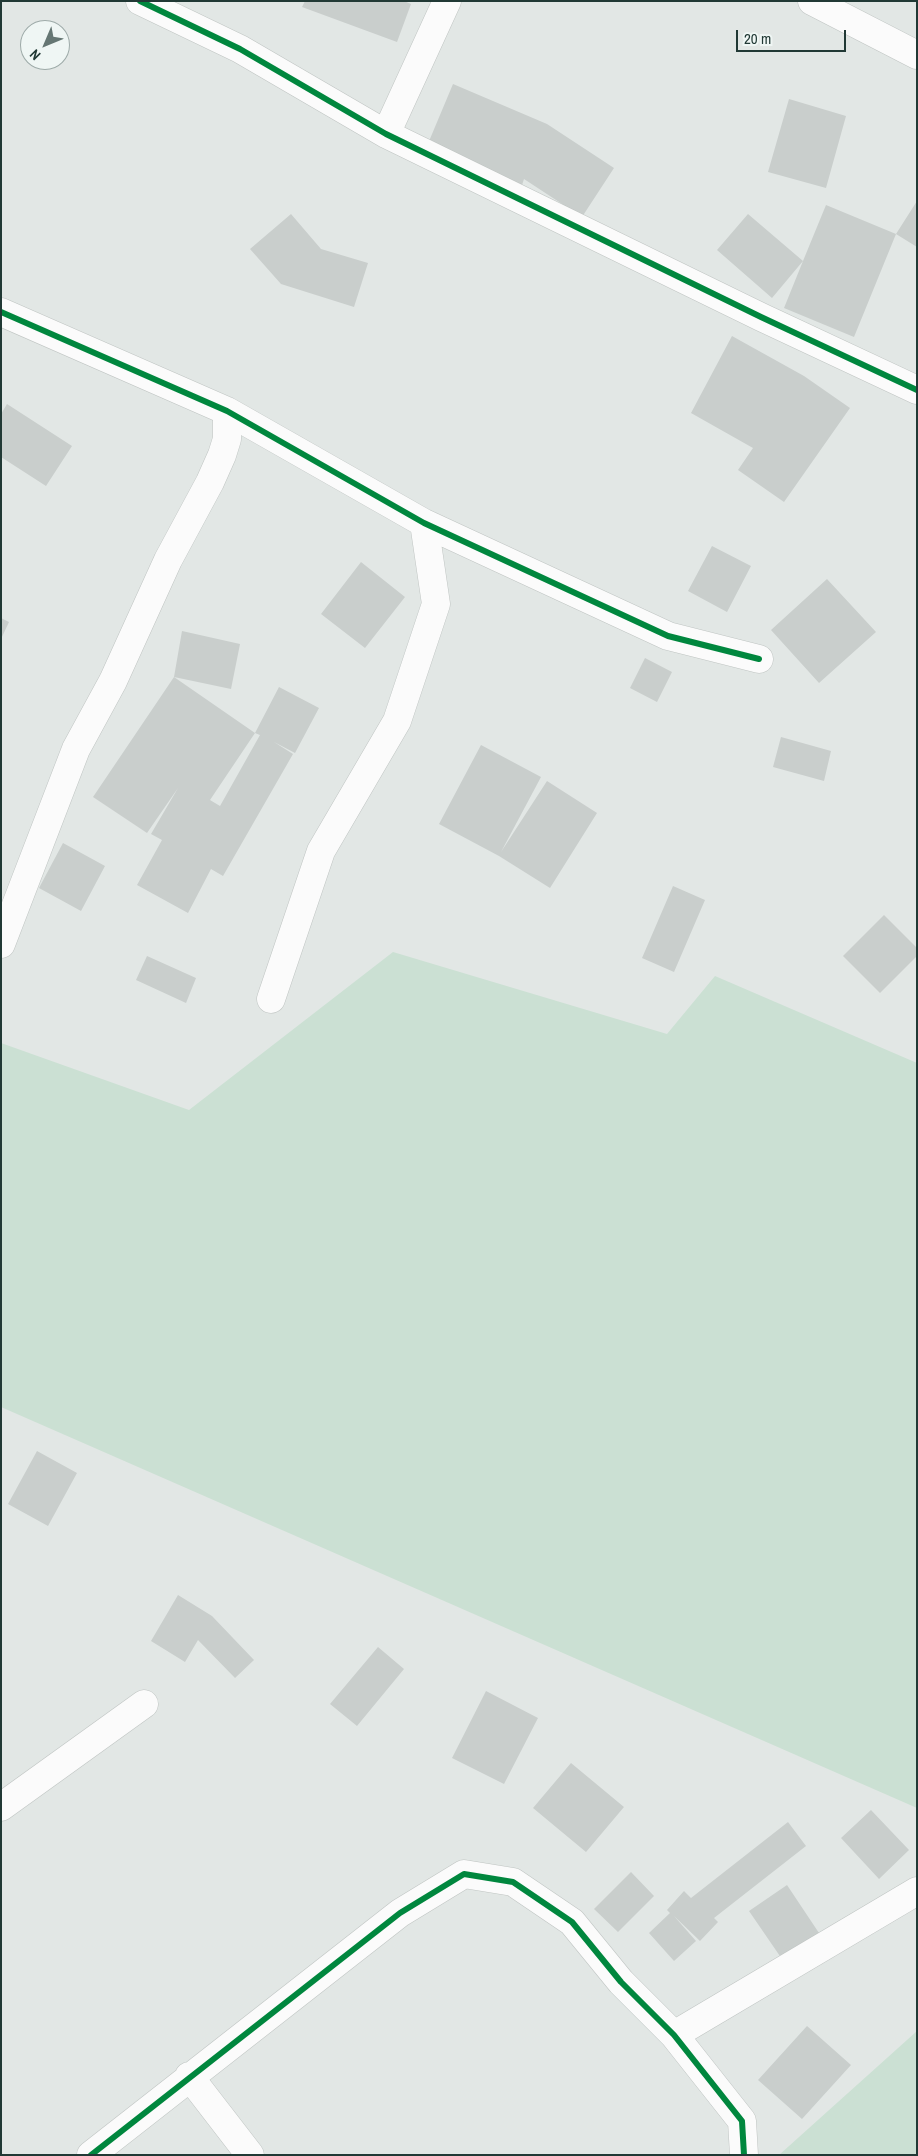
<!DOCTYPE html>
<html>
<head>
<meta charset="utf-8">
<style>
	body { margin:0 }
	#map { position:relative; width:918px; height:2156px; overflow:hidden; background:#e2e7e5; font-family:"Archivo Narrow",sans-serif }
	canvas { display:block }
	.frame { position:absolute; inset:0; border:2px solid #213935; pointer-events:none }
	.north { position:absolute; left:20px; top:20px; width:50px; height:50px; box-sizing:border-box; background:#eff6f4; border:1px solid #9daaa8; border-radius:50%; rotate:225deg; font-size:14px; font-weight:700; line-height:20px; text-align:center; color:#213935 }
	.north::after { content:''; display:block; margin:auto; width:18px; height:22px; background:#657673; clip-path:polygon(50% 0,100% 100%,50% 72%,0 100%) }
	.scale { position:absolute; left:736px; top:30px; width:110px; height:22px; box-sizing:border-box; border:2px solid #213935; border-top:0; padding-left:6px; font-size:15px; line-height:18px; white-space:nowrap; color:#213935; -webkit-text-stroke:4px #eff6f4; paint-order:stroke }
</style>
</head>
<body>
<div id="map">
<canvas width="918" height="2156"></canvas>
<div class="frame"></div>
<div class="north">N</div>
<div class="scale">20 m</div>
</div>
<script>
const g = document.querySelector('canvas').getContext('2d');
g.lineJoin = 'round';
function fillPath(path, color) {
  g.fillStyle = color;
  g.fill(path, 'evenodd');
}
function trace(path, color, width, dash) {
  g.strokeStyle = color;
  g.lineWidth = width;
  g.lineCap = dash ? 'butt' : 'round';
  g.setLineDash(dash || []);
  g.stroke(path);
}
const green = new Path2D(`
	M393,952l274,82 48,-58 202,87v745l-916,-401v-364l188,67z
	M917,2031v124h-138z`);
const building = new Path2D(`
	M305,1h99l7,3 -14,38 -95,-35z
	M453,84l94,40 67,44 -32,49 -58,-38 -2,6 -95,-39z
	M789,99l57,17 -20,72 -58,-16z
	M917,201v46l-21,-13z
	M826,205l70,29 -42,103 -70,-29 19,-47 -31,37 -55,-48 31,-36 55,47z
	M291,214l30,35 47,14 -14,44 -73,-23 -31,-35z
	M732,336l72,40 46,32 -66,94 -46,-32 15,-22 -62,-35z
	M7,404l65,42 -26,40 -45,-29v-43z
	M712,546l39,20 -24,46 -39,-21z
	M361,562l44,35 -40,51 -44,-34z
	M827,579l49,53 -57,51 -48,-53z
	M1,618l8,4 -8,17z
	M182,631l58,13 -9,45 -57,-12z
	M645,658l27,14 -15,30 -27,-14z
	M174,677l81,56 -45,67 10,6 40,-71 -5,-2 24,-46 40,21 -24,45 -21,-11 19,12 -70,122 -12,-7 -23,44 -51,-28 25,-45 -11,-6 27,-46 -31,45 -54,-36z
	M781,737l50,14 -7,30 -51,-14z
	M481,745l60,32 -40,75 46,-71 50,32 -47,75 -51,-32 -60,-32z
	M63,843l42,23 -24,45 -42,-23z
	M673,886l32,14 -31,72 -32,-14z
	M884,915l33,33v8l-37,37 -37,-37z
	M147,956l49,22 -10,25 -50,-23z
	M37,1451l40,22 -29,53 -40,-22z
	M178,1595l34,21 42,44 -19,18 -37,-38 -13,22 -34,-21z
	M378,1647l26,22 -47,57 -27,-22z
	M486,1691l52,27 -34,66 -52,-26z
	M571,1763l53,44 -38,45 -53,-44z
	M871,1810l38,40 -30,29 -38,-41z
	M788,1822l18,24 -92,72 4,4 -18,19 -26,-25 22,25 -22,20 -25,-28 21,-20 -3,-3 17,-19 7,7z
	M631,1872l23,24 -36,36 -24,-23z
	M787,1885l34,51 -37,26 -35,-51z
	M807,2026l44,39 -49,54 -44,-39z`);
const street = new Path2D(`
	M140,1l100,48 146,85 375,183 156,73
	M812,1l105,54
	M386,134l61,-133
	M1,312l226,99 197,112 244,113 91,23
	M1,944l75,-195 37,-68 55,-121 42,-78 12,-27 5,-16v-28
	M271,999l50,-148 76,-130 39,-117 -12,-81
	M1,1807l143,-103
	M674,2035l243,-144
	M189,2076l61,79
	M91,2155l309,-242 64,-39 49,8 59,40 49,60 53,53 68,86 2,34`);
const cycleway = new Path2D(`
	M140,1l100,48 146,85 375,183 156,73
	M1,312l226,99 197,112 244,113 91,23
	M91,2155l309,-242 64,-39 49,8 59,40 49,60 53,53 68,86 2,34`);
fillPath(green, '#cbe0d3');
fillPath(building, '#c9cecc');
trace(street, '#bfc4c2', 29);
trace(street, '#fbfbfb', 28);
trace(cycleway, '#00873e', 6);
</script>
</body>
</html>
